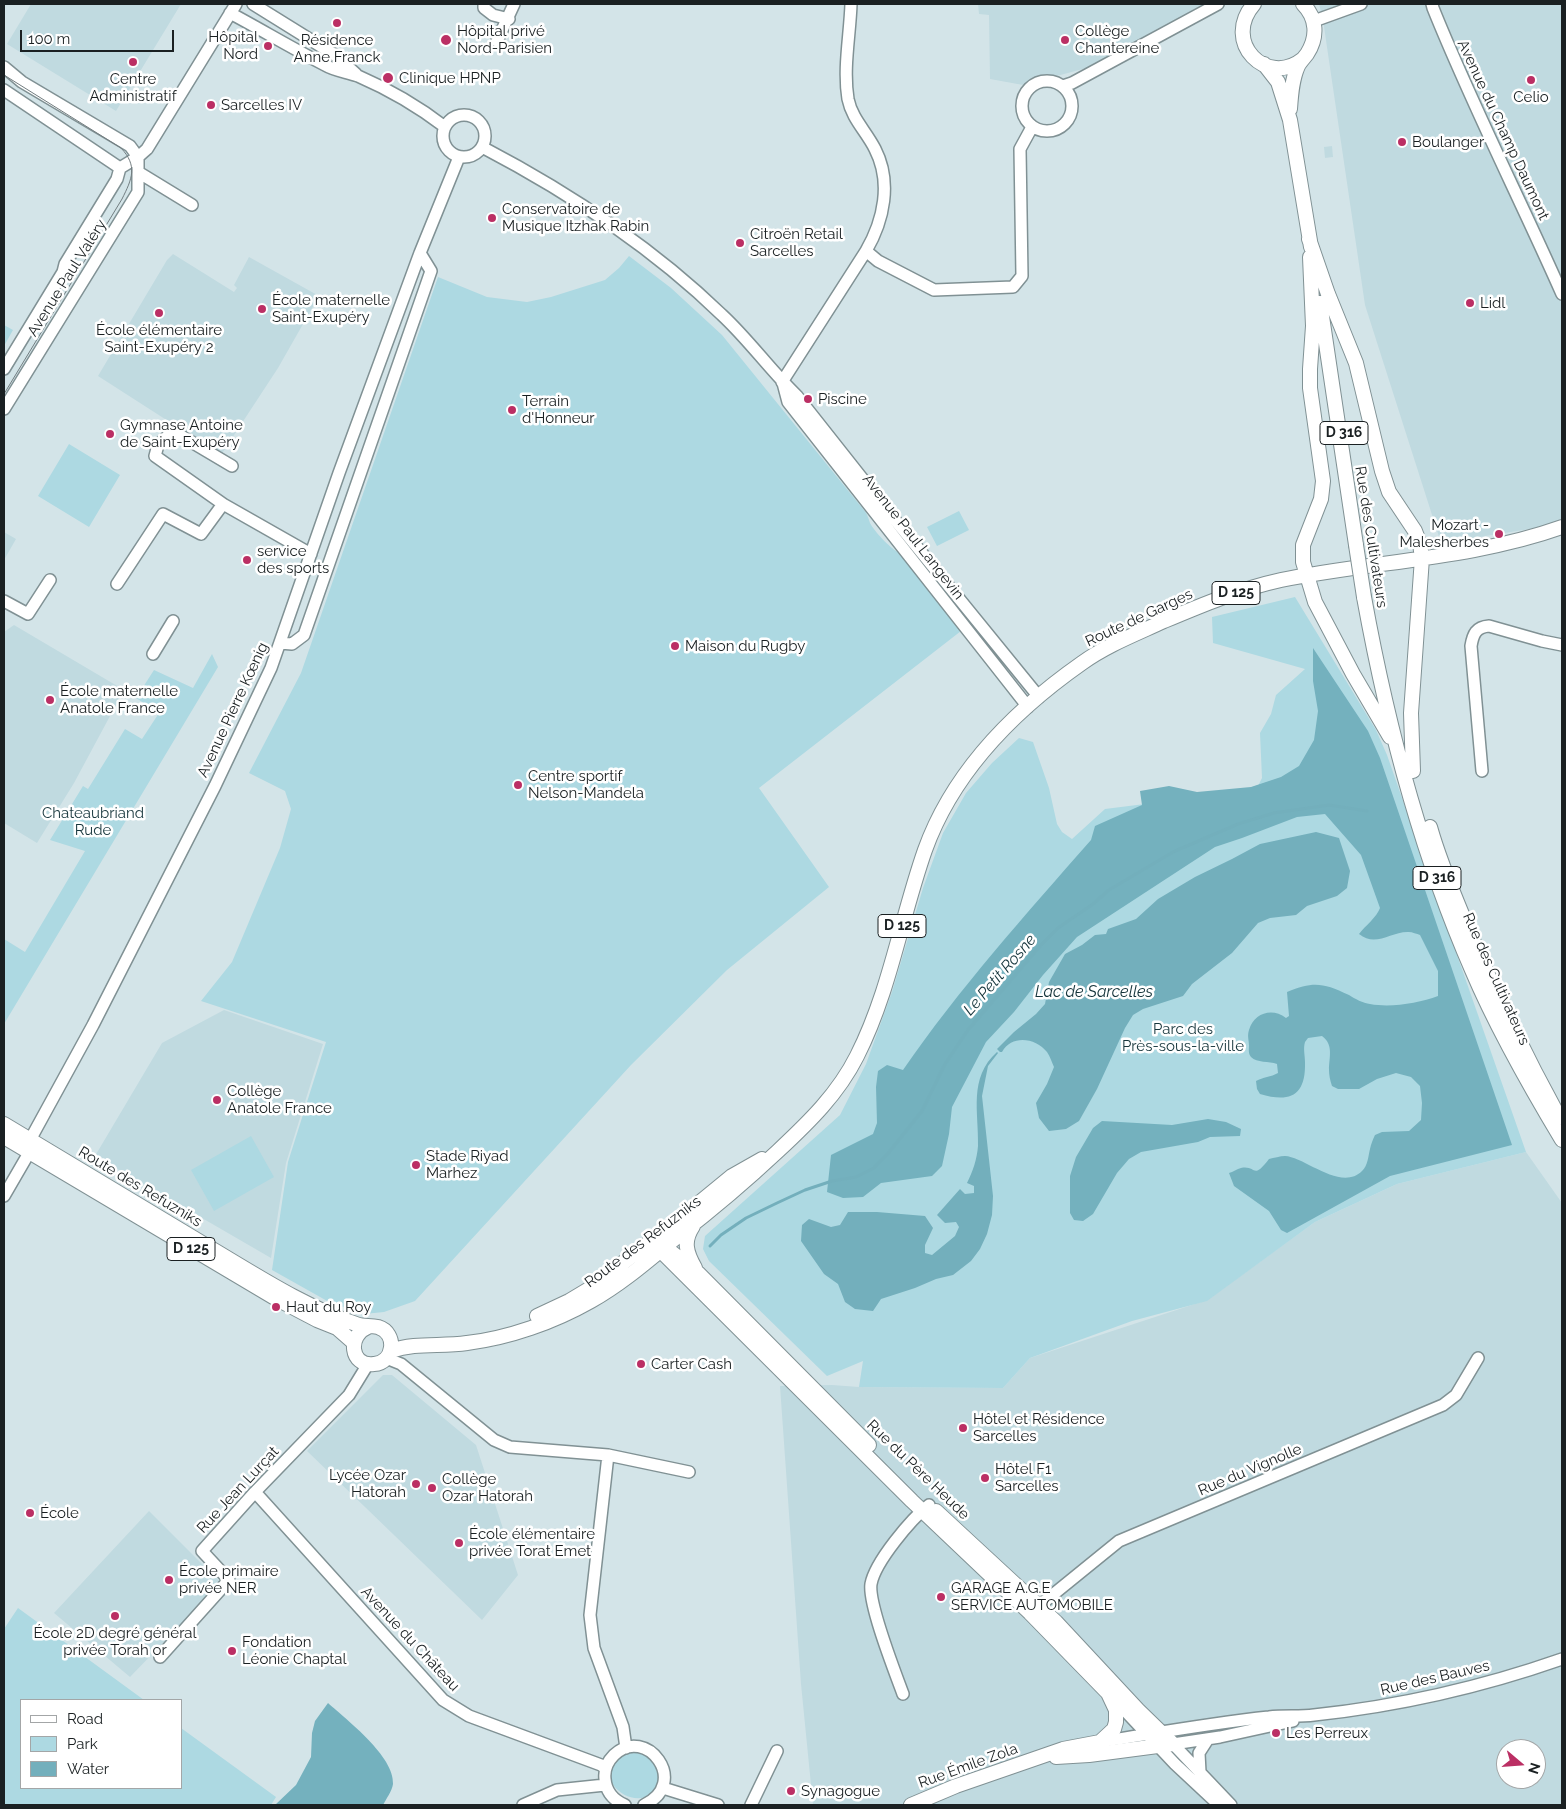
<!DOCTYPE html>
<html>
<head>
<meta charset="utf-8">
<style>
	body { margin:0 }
	#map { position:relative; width:1566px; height:1809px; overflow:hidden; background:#d3e4e8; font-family:Raleway,sans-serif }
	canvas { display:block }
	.frame { position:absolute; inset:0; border:5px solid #1a2022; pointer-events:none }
	.legend { position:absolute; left:20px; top:1699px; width:162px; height:90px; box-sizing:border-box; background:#fff; border:1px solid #a3a6a7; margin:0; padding:6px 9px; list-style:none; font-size:15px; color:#1a2022 }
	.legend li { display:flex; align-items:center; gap:10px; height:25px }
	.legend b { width:25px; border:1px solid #a3a6a7 }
	.north { position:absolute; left:1496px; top:1739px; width:50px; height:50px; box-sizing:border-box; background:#fff; border:1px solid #a3a6a7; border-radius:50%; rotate:108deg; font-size:14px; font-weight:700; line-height:20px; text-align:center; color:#1a2022 }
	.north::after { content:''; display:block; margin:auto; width:18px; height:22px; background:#bb2f64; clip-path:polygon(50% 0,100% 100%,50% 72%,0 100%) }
	.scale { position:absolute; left:20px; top:30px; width:154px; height:22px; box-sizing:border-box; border:2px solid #1a2022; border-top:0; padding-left:6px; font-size:15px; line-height:18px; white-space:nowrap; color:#1a2022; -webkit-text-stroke:4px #fff; paint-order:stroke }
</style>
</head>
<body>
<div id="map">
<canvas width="1566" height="1809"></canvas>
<div class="frame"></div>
<ul class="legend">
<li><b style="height:6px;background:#fff"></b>Road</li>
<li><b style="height:14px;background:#add9e2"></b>Park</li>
<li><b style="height:14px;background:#73afbc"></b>Water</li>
</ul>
<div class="north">N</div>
<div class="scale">100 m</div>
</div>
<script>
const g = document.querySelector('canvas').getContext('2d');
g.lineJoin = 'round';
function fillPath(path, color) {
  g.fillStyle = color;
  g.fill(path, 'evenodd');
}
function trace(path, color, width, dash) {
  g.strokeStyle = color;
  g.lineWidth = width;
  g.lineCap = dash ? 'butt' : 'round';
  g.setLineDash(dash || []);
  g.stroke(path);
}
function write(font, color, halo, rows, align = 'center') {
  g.font = font + ' Raleway,sans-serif';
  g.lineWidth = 5;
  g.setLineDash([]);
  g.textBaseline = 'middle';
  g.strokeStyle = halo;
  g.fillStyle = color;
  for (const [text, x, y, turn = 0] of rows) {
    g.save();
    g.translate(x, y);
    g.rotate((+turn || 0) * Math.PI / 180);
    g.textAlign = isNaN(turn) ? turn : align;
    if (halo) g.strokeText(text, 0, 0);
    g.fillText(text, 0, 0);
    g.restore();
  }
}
const built = new Path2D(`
	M31,4h150l-65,107 -109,-67z
	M978,4h228l-112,62 -71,19 -33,-6 -1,-64 -10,-1z
	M1319,4h243v520l-121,19 -76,-238 -42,-285z
	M1332,146l1,11 -8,1 -1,-11z
	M173,254l61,38 3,-4 -3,-3 15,-28 70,39 -41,72 -57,87 -123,-79 69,-116z
	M4,532l12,7 -12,21z
	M14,625l110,65 -50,93 -37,60 -33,-20v-191z
	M224,1010l99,34 -37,119 -15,95 -176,-102 67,-113z
	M1526,1152l36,51v602h-749l-12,-121 -21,-298 52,-1 27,2 144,1 27,-30 177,-58 108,-78 82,-38zM1506,1749h30v30h-30z
	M383,1375h9l84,70 42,130 -36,45 -175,-169z
	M149,1511l72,72 -91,94 -76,-64z`);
const green = new Path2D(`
	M629,256l42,32 51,47 141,174c4,4 5,8 7,14 4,8 20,25 28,29l63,79 -202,157 70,99 -102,83 -96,95 -216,236 -31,11 -20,2 -35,-12 -57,-32 16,-108 38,-120 -125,-41 31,-39 48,-114 11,-39 -6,-18 -36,-18 52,-100 137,-396 49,20 40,5 24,-5 54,-17 14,-12z
	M4,325l9,5 -9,16z
	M69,444l51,31 -31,52 -51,-31z
	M959,511l10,19 -32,16 -10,-19z
	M1295,597l81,133 11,25 139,397 -129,32 -82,38 -108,79 -75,20 -102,37 -27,30 -144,-1 4,-26 -36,15 -118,-115 -6,-12 2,-13 135,-121 26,-51 26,-72 31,-104 20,-55 23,-40 26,-30 27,-25 14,4 16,46 8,36 5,8 10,7 33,-30 151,-19 6,-12 -2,-45 11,-19 5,-19 29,-26 -92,-26 -1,-26z
	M212,654l6,13 -214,357v-85l21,13 60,-101 -35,-11 33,-54 5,3 37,-60 17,10 17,-26 -23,-15 18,-28 39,18z
	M251,1136l23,41 -60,34 -23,-41z
	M18,1608l126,92h-123v88h160v-60l95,69 -5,8h-267v-176z
	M628,1751l16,1 16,18c0,4 0,11 -1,15 -2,3 -6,7 -8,9 -20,15 -55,-13 -36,-34 4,-3 9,-6 13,-9z`);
const forest = new Path2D(`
	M1313,648l55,83 12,27 132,387 -122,31 -103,57 -6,-3 -12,-19 -35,-25 -5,-13c4,-1 8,-4 12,-5 16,-3 11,13 28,-9 5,-1 11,-3 16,-3 20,1 56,36 77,15 6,-6 6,-14 8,-22 1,-5 3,-10 5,-14l7,-3 27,-1 12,-11 1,-17 -2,-17 -9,-9 -15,-4 -19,6 -18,10h-21l-6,-3c-2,-6 -3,-11 -3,-16 0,-13 5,-25 -7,-34l-14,2 -3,4c-2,7 0,13 0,20 1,34 -15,41 -45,32l-3,-5 -1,-8c7,-4 15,-4 22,-8l-1,-9c-8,-3 -20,-1 -26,-7 -3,-4 -2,-7 -2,-11 0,-6 -2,-10 0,-16 5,-17 23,-23 37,-12l3,-2 -2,-24c27,-11 36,-9 62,3 6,4 14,8 21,9 21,4 49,-1 68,-8v-25l-18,-36c-3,-1 -8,-3 -11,-3 -18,-1 -33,16 -50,2 6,-8 18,-17 21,-26l-19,-53 -36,-41 -28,3 -55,21 -27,9 -138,90 -34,38 -29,37 -28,30 -34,65 -3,27 -7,32 -10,10 -51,7 -18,14 -20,1 -16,-6 4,-37 42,-21 4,-11 -1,-36 2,-16 9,-6 16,5c56,-81 122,-155 188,-230l4,-14 47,-21 -2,-14 29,-5 28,6 54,-5 30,-10 18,-11 15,-26 4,-29 -5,-30z
	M1208,1119l18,3 15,7 -1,7 -30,1 -12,5 -57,10 -12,7 -12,14 -24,41 -10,7 -9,-1 -4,-7v-37l6,-19 17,-29 9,-7 70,4z
	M328,1703c19,17 67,54 65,81 -1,7 -7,15 -10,21h-108l21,-20 15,-28 1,-24 3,-12z`);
const water = new Path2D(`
	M1316,832l23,6 11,33 -3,17 -10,8 -30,10 -11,9 -26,3 -12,5 -26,30 -40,31 -9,12 -40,13 -10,6 -8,13 -28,61 -18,32 -13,8 -17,2 -10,-13 -3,-15 11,-19 7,-17c-2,-4 -4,-11 -7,-15 -11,-14 -35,-18 -45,0h-2l-3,-3 17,-17 22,-18 9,-10 4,-22 16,-28 17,-9 13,-10 11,-1 2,-5 28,-10 22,-20 37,-22 37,-18 28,-15z
	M997,1052l1,1 -10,13 -6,30 11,100 -1,19 -5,19 -7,15 -9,12 -18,14 -17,4 -21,9 -34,11 -8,12 -18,-2 -10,-7 -7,-18 -14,-10 -23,-33 1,-16 7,-6 22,8 9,-2 8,-13h29l48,4 8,12 -8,17v8l7,2 23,-19 4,-9 -3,-5 -11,1 -8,-8 23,-26 5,5 9,-1v-7l-7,-3c6,-12 10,-24 11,-37 1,-34 -10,-68 19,-94z`);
const stream = new Path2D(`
	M710,1246l11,-11 25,-17 31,-15 28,-13 27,-9 24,-4 18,-9 16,-17 32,-40 23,-47 23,-34 72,-84 18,-18 35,-24 16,-14 64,-38 65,-28 36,-11 55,-8 38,6`);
const minor = new Path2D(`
	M253,4l82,51 21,19
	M484,4v4l9,7 16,4
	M851,4c-1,31 -8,64 -3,95 4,20 18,32 27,50 17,33 9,71 -9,102
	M1432,4l1,4c39,97 87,191 129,286
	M230,13c32,17 63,36 95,52 10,6 22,7 33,11 30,13 61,31 87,51
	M1314,21l47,-17
	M497,41l17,-37
	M4,67l18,15 108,64 8,11
	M1022 106a25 25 0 1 1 50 0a25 25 0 1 1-50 0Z
	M1063,86l9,-3 146,-79
	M4,90l116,78
	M443 136a21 21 0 1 1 42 0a21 21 0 1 1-42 0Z
	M482,147c86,45 170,100 240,168 27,25 48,55 75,81l98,124 144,177
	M138,172l54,33
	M4,369l59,-97 2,-8 52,-85 3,-11 18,-11 9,-8 89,-145
	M782,382l84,-131 12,10 56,29 79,-3 9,-11 -2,-127 12,-22
	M783,383l5,19 240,305
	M4,409l134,-217v-35
	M223,504l-68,-48 3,-11 15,-14 59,35
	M117,584l46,-70 38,20 22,-30 88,50
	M4,601l24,13 22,-34
	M280,643l12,1 12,-9 127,-364 -11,-18
	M153,654l20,-33
	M1482,771l-11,-125c2,-12 5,-19 18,-20l53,15 20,4
	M30,1146v-6l63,-115 122,-239 56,-118 68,-195 81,-220 39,-96
	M4,1196l29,-50
	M386,1358l15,6 93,76 16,7 98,8 81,17
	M608,1455l-18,160 4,33 29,79 3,21
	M255,1492l188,208 26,16 132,49 4,3
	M1034,1610l85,-69 324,-136 13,-10 22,-37
	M160,1657l69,-77 -27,-29 53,-59 94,-97 19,-31
	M903,1694c-8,-22 -35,-90 -32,-110 4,-22 40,-65 58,-79
	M1113,1698l62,66 44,41
	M1100,1742c56,-9 112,-19 169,-25 15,-2 30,0 45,-2 85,-9 168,-28 248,-56
	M1173,1744l47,-7 73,-16
	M1173,1744l58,61
	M1200,1772l-1,-19 9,-14
	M663,1788l55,17
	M523,1805l34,-15 48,-5
	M625,1805c-12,-5 -19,-13 -20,-26 -1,-9 2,-17 9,-24 32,-31 77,28 30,50
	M751,1805l26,-54`);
const major = new Path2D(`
	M1254,4c-33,38 13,84 49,55
	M1264,64l14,18 12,38 21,127
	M1290,109c1,-14 2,-30 8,-43 2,-4 6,-8 9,-12 11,-17 10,-36 -4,-50
	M1309,239l19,55 28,69 26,108 7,21 26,39 5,13 2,14 -11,155 2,58
	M1310,257l3,69 -3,43v19l13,93 -2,18 -18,46v17l12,40 38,72 37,63
	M1320,303l36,242
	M1364,597c23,127 56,254 108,373 25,59 57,115 90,170
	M1430,827c10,36 25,70 39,104 27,64 57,126 90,186
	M4,1124c66,40 132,79 198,119 50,29 98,62 154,81 7,3 14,1 22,3 20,6 16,36 -4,37 -24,3 -27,-29 -6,-37
	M4,1137l271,161 42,22 20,8 16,14
	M693,1226c-10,15 -7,26 2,42
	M646,1246l19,1 33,26 171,172
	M661,1251l251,250 118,112 78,80 8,17v12l-2,7 -14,13 -37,7 -107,37 -45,19
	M537,1316l32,-15 20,-12 93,-72 50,-41 30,-17
	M391,1351c25,-9 50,-4 76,-8 42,-5 87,-21 124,-42 32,-18 59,-42 87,-65 35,-27 68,-55 100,-85 31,-29 60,-57 79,-95 33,-65 44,-138 68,-206 28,-78 90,-140 157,-187 25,-18 54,-29 82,-42 38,-16 76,-32 117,-41 94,-19 191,-21 281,-53
	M936,1511l120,111 82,88 35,34
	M1056,1757l33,-2 84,-11`);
const tram = new Path2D(`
	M4,75l117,73c17,18 11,31 1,51l-118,195`);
const majorBridge = new Path2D(`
	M1356,545l8,52`);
const markers = [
	[337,23,5,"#bb2f64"],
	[446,40,6,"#bb2f64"],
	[1065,40,5,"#bb2f64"],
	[268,46,5,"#bb2f64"],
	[133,62,5,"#bb2f64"],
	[388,78,6,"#bb2f64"],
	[1531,80,5,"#bb2f64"],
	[211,105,5,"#bb2f64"],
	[1402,142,5,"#bb2f64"],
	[492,218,5,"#bb2f64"],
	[740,243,5,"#bb2f64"],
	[1470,303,5,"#bb2f64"],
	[262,309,5,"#bb2f64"],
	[159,313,5,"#bb2f64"],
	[808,399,5,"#bb2f64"],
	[512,410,5,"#bb2f64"],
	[110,434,5,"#bb2f64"],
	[1499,534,5,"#bb2f64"],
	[247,560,5,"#bb2f64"],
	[675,646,5,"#bb2f64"],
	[50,700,5,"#bb2f64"],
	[518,785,5,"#bb2f64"],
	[217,1100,5,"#bb2f64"],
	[416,1165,5,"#bb2f64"],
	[276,1307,5,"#bb2f64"],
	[641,1364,5,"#bb2f64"],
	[963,1428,5,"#bb2f64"],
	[985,1478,5,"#bb2f64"],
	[416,1484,5,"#bb2f64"],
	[432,1488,5,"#bb2f64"],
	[30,1513,5,"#bb2f64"],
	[459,1543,5,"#bb2f64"],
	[169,1580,5,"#bb2f64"],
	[941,1597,5,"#bb2f64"],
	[115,1616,5,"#bb2f64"],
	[232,1651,5,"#bb2f64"],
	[1276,1733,5,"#bb2f64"],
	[791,1791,5,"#bb2f64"]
];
const shields = [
	[1344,433,48],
	[1236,593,48],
	[1437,878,48],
	[902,926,48],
	[191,1249,48]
];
const shieldNames = [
	["D 316",1344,433],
	["D 125",1236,593],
	["D 316",1437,878],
	["D 125",902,926],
	["D 125",191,1249]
];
const poiNames = [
	["Hôpital privé",457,31],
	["Nord-Parisien",457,48],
	["Collège",1075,31],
	["Chantereine",1075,48],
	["Hôpital",258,37,"right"],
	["Nord",258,54,"right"],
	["Résidence",337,40,"center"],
	["Anne Franck",337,57,"center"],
	["Clinique HPNP",399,78],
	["Centre",133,79,"center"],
	["Administratif",133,96,"center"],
	["Celio",1531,97,"center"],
	["Sarcelles IV",221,105],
	["Boulanger",1412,142],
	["Conservatoire de",502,209],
	["Musique Itzhak Rabin",502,226],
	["Citroën Retail",750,234],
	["Sarcelles",750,251],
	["École maternelle",272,300],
	["Saint-Exupéry",272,317],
	["Lidl",1480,303],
	["École élémentaire",159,330,"center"],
	["Saint-Exupéry 2",159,347,"center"],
	["Piscine",818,399],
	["Terrain",522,401],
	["d'Honneur",522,418],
	["Gymnase Antoine",120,425],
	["de Saint-Exupéry",120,442],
	["Mozart -",1489,525,"right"],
	["Malesherbes",1489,542,"right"],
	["service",257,551],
	["des sports",257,568],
	["Maison du Rugby",685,646],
	["École maternelle",60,691],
	["Anatole France",60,708],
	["Centre sportif",528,776],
	["Nelson-Mandela",528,793],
	["Collège",227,1091],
	["Anatole France",227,1108],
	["Stade Riyad",426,1156],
	["Marhez",426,1173],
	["Haut du Roy",286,1307],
	["Carter Cash",651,1364],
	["Hôtel et Résidence",973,1419],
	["Sarcelles",973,1436],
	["Hôtel F1",995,1469],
	["Sarcelles",995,1486],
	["Lycée Ozar",406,1475,"right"],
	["Hatorah",406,1492,"right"],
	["Collège",442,1479],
	["Ozar Hatorah",442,1496],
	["École",40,1513],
	["École élémentaire",469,1534],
	["privée Torat Emet",469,1551],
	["École primaire",179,1571],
	["privée NER",179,1588],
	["GARAGE A.G.E",951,1588],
	["SERVICE AUTOMOBILE",951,1605],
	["École 2D degré général",115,1633,"center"],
	["privée Torah or",115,1650,"center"],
	["Fondation",242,1642],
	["Léonie Chaptal",242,1659],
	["Les Perreux",1286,1733],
	["Synagogue",801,1791]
];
const streetNames = [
	["Avenue du Champ Daumont",1503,130,65],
	["Avenue Paul Valéry",67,278,-58],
	["Avenue Paul Langevin",913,537,52],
	["Rue des Cultivateurs",1371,537,81],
	["Route de Garges",1139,618,-25],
	["Avenue Pierre Kœnig",233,710,-65],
	["Rue des Cultivateurs",1496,979,66],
	["Route des Refuzniks",140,1187,31],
	["Route des Refuzniks",643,1242,-37],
	["Rue du Père Heude",918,1470,44],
	["Rue du Vignolle",1250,1470,-23],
	["Rue Jean Lurçat",238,1490,-47],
	["Avenue du Château",410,1639,47],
	["Rue des Bauves",1435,1678,-13],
	["Rue Émile Zola",968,1766,-20]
];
const parkNames = [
	["Chateaubriand",93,813],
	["Rude",93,830],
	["Parc des",1183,1029],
	["Près-sous-la-ville",1183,1046]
];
const waterNames = [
	["Le Petit Rosne",1000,975,-49],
	["Lac de Sarcelles",1094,992]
];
fillPath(built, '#c0dae0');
fillPath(green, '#add9e2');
fillPath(forest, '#74b1be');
fillPath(water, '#73afbc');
trace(stream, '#73afbc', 3);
trace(minor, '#809194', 14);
trace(major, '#809194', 16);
trace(minor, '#fff', 11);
trace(major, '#fff', 14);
trace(tram, '#727d80', 1);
trace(majorBridge, '#809194', 16, []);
trace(majorBridge, '#fff', 14);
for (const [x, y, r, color] of markers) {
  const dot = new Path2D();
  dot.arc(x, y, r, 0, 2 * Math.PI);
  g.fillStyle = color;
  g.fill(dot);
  trace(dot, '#fff', 2);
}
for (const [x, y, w] of shields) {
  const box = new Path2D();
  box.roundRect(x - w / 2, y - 11.5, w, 23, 4);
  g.fillStyle = '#fff';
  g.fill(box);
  trace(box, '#1a2022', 1);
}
write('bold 14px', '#1a2022', null, shieldNames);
write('15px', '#1a2022', '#fff', poiNames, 'left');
write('15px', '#1a2022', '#fff', streetNames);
write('15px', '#17363c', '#fff', parkNames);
write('italic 16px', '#14333a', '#fff', waterNames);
</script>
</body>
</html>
